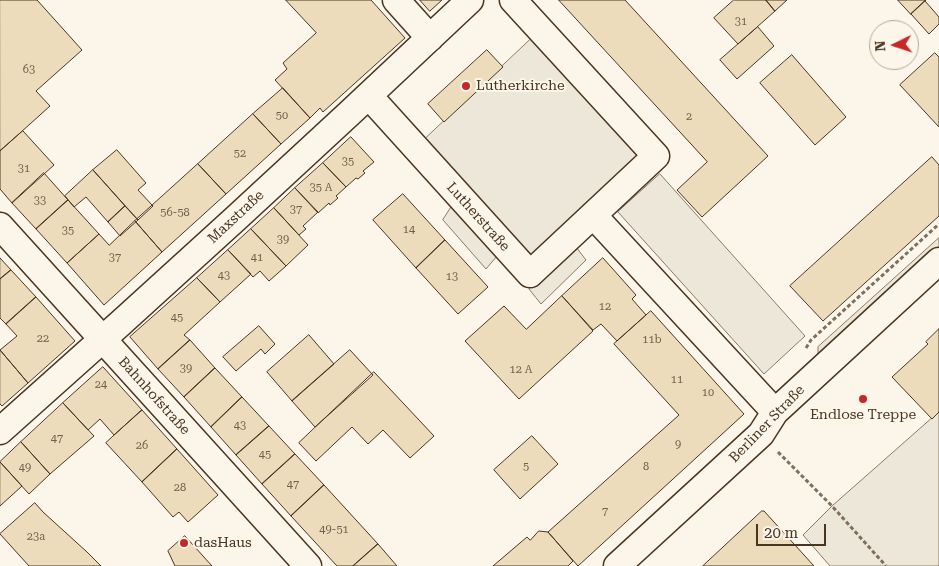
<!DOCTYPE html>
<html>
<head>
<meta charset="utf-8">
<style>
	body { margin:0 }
	#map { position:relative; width:939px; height:566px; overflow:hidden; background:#fbf6e9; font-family:"Roboto Serif",serif }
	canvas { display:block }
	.north { position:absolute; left:869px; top:20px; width:50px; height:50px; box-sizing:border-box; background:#fbf6e9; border:1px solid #b4a999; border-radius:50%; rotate:266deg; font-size:14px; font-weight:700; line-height:20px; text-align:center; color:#4a3520 }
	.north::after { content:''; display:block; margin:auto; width:18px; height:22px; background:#c62828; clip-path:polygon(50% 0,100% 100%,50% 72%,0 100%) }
	.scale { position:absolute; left:756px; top:524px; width:70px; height:22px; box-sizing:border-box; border:2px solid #4a3520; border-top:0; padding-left:6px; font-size:15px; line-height:18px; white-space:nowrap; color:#4a3520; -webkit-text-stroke:4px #fbf6e9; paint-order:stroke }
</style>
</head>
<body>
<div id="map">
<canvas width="939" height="566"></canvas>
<div class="north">N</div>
<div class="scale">20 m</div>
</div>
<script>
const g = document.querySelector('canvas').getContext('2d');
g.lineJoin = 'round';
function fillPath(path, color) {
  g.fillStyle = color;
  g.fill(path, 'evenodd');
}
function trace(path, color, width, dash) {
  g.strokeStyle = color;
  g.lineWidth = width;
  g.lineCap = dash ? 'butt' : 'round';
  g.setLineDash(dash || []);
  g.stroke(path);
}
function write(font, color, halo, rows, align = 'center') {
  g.font = font + ' "Roboto Serif",serif';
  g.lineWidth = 4;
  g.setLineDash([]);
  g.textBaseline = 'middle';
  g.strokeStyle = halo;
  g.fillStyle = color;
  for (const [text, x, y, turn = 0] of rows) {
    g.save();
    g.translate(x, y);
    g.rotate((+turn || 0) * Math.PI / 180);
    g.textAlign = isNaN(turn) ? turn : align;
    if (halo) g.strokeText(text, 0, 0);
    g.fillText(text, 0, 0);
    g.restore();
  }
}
const parking = new Path2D(`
	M531,39l109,118 -108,100 -108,-117z
	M660,174l145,162 -41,38 -146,-162z
	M452,206l45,50 -11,13 -43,-49z
	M939,238v10l-121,110v-11z
	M576,247l10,13 -45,44 -12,-15z
	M939,412v154h-109l-27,-31 29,-29z`);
const building = new Path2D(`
	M0,0h37l45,50 -46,41 14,15 -50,45z
	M286,0h85l34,38 -82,74 -3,-4 -10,10 -35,-38 12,-11 -4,-6 33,-30z
	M420,0h22l-12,11z
	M559,0h66l143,156 -66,61 -25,-27 30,-28z
	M734,0h32l9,11 -37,33 -24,-26z
	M766,0h21l-12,11z
	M898,0h28l-15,14z
	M925,1l14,16v7l-10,10 -18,-20z
	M758,27l16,19 -37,33 -17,-19z
	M487,50l16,17 -59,55 -16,-18z
	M935,53l4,4v70l-39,-42z
	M792,55l54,62 -31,28 -55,-62z
	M283,88l27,30 -29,26 -28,-30z
	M253,114l28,30 -55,50 -28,-30z
	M23,131l31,34 -42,38 -12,-14v-38z
	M351,137l23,25 -11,9 2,2 -7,6 -2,-1 -10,9 -23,-24z
	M117,150l29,33 -8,7 15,16 -15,14 -45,-50z
	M932,157l7,8v51l-116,105 -33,-35z
	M323,163l23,24 -10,9 2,2 -8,7 -1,-2 -11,10 -23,-25z
	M198,164l28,30 -64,58 -27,-31z
	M93,170l32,36 -17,16 -22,-25 -12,10 -9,-11z
	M44,173l24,27 -32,29 -24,-26z
	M295,188l23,24 -15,14 3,3 -7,6 -25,-27z
	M403,194l42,46 -29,28 -43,-48z
	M68,200l31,34 -32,29 -31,-34z
	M125,206l13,14 -18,16 -12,-14z
	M274,208l34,37 -22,21 -35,-37z
	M135,221l27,31 -58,53 -37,-42 32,-29 10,11z
	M251,229l35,37 -17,15 -9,-10 -7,6 -25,-27z
	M445,240l43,47 -30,27 -42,-46z
	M228,250l23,24 -31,28 -23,-24z
	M0,258l11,12 -11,9z
	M603,258l33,37 -4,4 14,16 -29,26 -16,-17 -8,6 -31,-34z
	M11,270l25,27 -30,27 -6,-6v-39z
	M197,278l23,24 -36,33 6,5 -32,29 -28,-32z
	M562,296l31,35 -74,68 -54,-58 39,-35 22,23z
	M36,297l39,44 -47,42 -28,-33 17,-14 -11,-12z
	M651,311l93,103 -166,152 -30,-34 131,-117 -65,-71z
	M259,326l16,18 -10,10 -4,-5 -25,22 -13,-14z
	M939,329v83l-7,7 -40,-42 36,-33 -2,-2z
	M309,335l25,29 -42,37 -25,-29z
	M190,340l25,28 -31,29 -26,-28z
	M0,350l28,33 -26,23 -2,-2z
	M350,350l23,25 -58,52 -23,-26z
	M103,367l39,43 -28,25 -14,-16 -12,11 -25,-27z
	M215,368l27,29 -31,30 -27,-30z
	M374,372l60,64 -24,22 -27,-28 -15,14 -16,-17 -36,34 -17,-18z
	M242,397l27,29 -33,29 -25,-28z
	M63,403l31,33 -44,38 -29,-32z
	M142,410l35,39 -35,33 -36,-39z
	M269,426l26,28 -33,30 -26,-29z
	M532,436l26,28 -38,35 -26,-29z
	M21,442l29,32 -21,20 -29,-32z
	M177,449l41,46 -30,27 -9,-10 -6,5 -31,-35z
	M295,454l29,31 -33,31 -29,-32z
	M0,462l22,24 -22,20z
	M324,485l54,59 -25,22h-16l-46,-50z
	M35,503l8,9 44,40 14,14h-72l-29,-32z
	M762,511h2l50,55h-111z
	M539,531l9,1 25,29 -5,5h-75l34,-29 3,3z
	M185,536l27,30h-37l-7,-15z
	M378,544l19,22h-44z`);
const path = new Path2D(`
	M806,348l5,-8 128,-116
	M778,452l54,54 54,60`);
const minor = new Path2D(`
	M396,0l34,38
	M369,96l161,178 126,-118 -143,-156
	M593,215l182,197
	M0,226l308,340
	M0,431c159,-141 316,-285 470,-431
	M617,566l144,-132 14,-22 164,-151`);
const markers = [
	[466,86,5,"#c62828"],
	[863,399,5,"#c62828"],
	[184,543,5,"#c62828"]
];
const numberNames = [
	["31",741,22],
	["63",29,70],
	["50",282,116],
	["2",689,117],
	["52",240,154],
	["35",348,162],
	["31",24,169],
	["35 A",321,188],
	["33",40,201],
	["37",296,210],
	["56-58",175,213],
	["14",409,230],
	["35",68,231],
	["39",283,240],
	["37",115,258],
	["41",257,258],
	["43",224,276],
	["13",452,277],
	["12",605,307],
	["45",177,318],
	["22",43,339],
	["11b",652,340],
	["39",186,369],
	["12 A",521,370],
	["11",677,380],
	["24",101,385],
	["10",708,393],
	["43",240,426],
	["47",57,439],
	["9",678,445],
	["26",142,446],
	["45",265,455],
	["5",526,467],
	["8",646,467],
	["49",25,468],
	["47",293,485],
	["28",180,488],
	["7",605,512],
	["49-51",334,530],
	["23a",36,537]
];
const poiNames = [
	["Lutherkirche",476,86],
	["Endlose Treppe",863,415,"center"],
	["dasHaus",194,543]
];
const streetNames = [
	["Maxstraße",236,217,-43],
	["Lutherstraße",478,217,48],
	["Bahnhofstraße",154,396,48],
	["Berliner Straße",767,424,-46]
];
fillPath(parking, '#ede7d9');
trace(parking, '#887966', 1);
fillPath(building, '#ecdcbc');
trace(building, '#4a3520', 1);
trace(minor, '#4a3520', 29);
trace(path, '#7f6f5c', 3, [4, 2.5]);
trace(minor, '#fbf6e9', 26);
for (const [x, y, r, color] of markers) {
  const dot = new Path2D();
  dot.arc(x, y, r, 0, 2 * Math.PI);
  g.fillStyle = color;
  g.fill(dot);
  trace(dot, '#fbf6e9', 2);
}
write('11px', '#725f47', null, numberNames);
write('14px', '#4a3520', '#fbf6e9', poiNames, 'left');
write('14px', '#4a3520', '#fbf6e9', streetNames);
</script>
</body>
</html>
